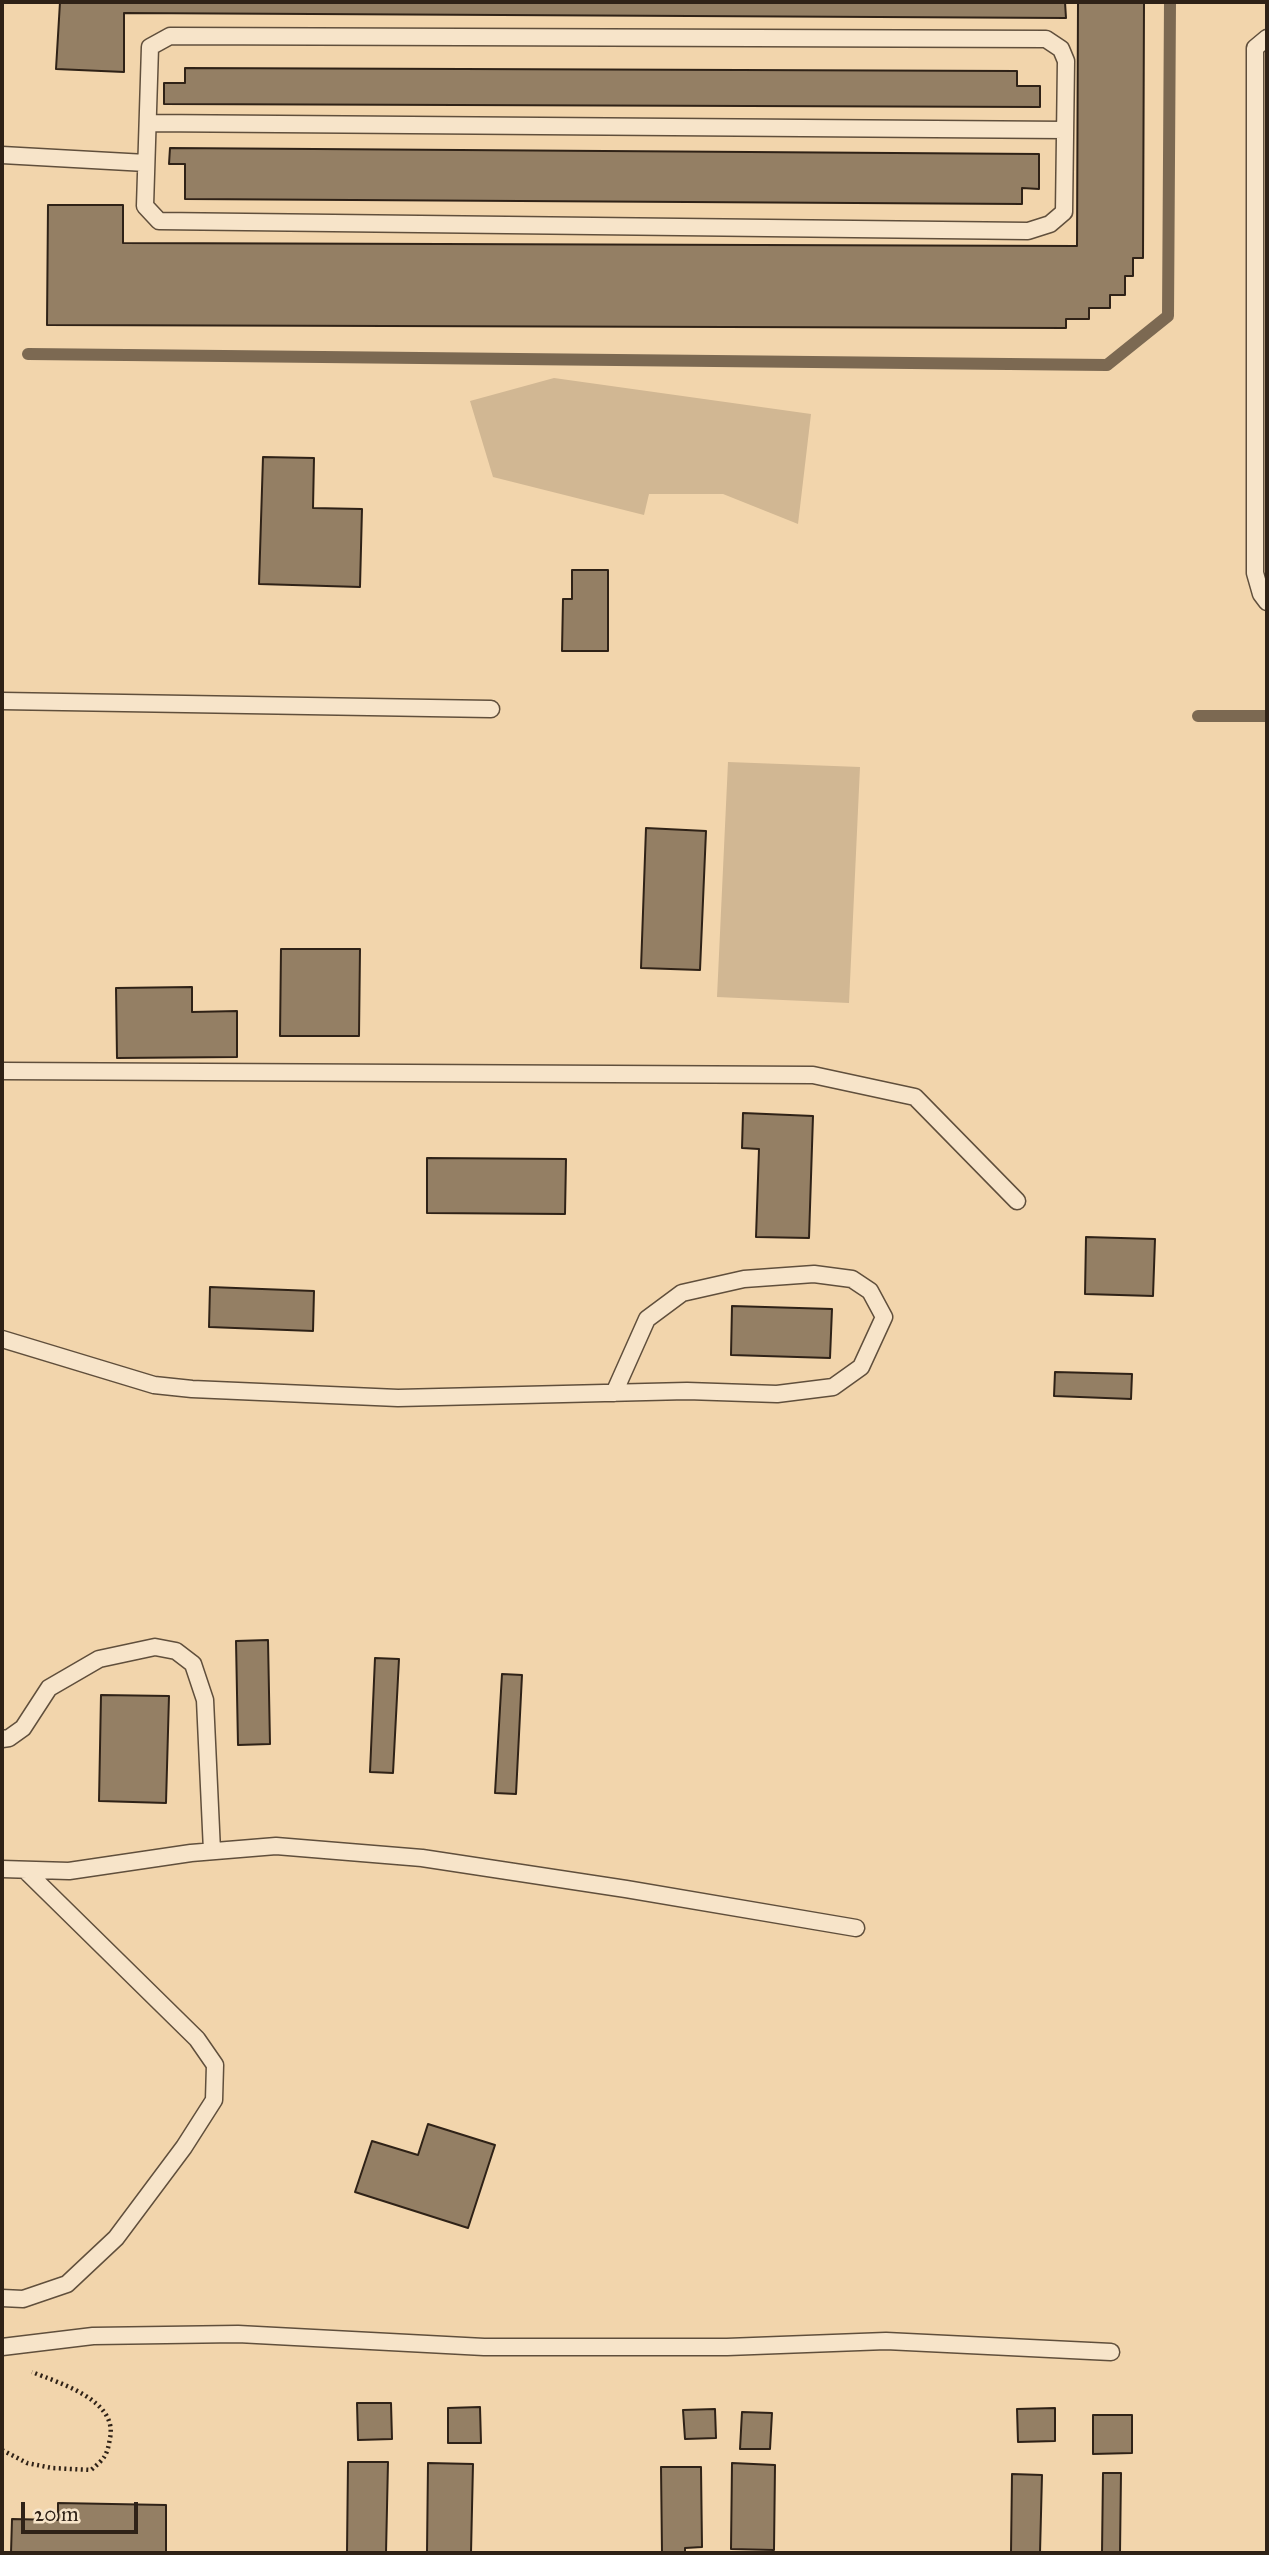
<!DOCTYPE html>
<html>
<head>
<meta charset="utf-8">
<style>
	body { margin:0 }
	#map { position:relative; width:1269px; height:2555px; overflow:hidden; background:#f2d5ac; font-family:"IM FELL Great Primer",serif }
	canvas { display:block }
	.frame { position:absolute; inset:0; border:4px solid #2f2217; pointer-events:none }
	.scale { position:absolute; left:21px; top:2502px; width:117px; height:32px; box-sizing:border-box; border:4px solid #2f2217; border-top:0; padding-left:9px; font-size:21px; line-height:24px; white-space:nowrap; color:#2f2217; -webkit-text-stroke:5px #f7e4c9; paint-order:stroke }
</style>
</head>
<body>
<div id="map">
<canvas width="1269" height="2555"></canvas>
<div class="frame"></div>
<div class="scale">20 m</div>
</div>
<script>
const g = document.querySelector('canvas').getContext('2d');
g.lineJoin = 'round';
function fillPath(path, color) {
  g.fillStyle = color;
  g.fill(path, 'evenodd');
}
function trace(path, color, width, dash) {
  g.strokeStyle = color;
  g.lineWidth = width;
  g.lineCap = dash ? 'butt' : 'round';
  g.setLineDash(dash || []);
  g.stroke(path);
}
const green = new Path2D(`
	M554,378l257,36 -13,110 -75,-30h-74l-5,21 -151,-38 -23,-76z
	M728,762l132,5 -11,236 -132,-6z`);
const stream = new Path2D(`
	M28,354l1079,11 61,-49 2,-314
	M1198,716h69`);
const building = new Path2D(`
	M60,2h1005l1,16 -942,-5v59l-68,-3z
	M1078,2h66l-1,256h-10v18h-8v19h-15v13h-21v11h-23v9l-1019,-3 1,-120h75v38l954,3z
	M185,68l832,3v15h23v21l-876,-3v-21h21z
	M170,148l869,6v35l-17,-1v16l-837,-5v-35h-16z
	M263,457l51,1 -1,50 49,1 -2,78 -101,-3z
	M572,570h36v81h-46l1,-52h9z
	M646,828l60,3 -6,139 -59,-2z
	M281,949h79l-1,87h-79z
	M192,987v25l45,-1v46l-120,1 -1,-70z
	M743,1113l70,3 -4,122 -53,-1 3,-88 -17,-1z
	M427,1158l139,1 -1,55 -138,-1z
	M1086,1237l69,2 -2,57 -68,-2z
	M210,1287l104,4 -1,40 -104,-4z
	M732,1306l100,3 -2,49 -99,-3z
	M1055,1372l77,2 -1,25 -77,-3z
	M268,1640l2,104 -32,1 -2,-104z
	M375,1658l24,1 -6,114 -23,-1z
	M502,1674l20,1 -6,119 -21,-1z
	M101,1695l68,1 -3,107 -67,-2z
	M428,2124l67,21 -27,83 -113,-36 17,-51 46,14z
	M357,2403h34l1,36 -34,1z
	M480,2407l1,36h-33v-35z
	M1055,2408v33l-37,1 -1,-33z
	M715,2409l1,29 -31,1 -2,-29z
	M742,2412l30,1 -2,36h-30z
	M1093,2415h39v38l-39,1z
	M348,2462h40l-2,91h-39z
	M428,2463l45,1 -2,89h-44z
	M732,2463l43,2 -1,85 -43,-1z
	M661,2467h40l1,80 -17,1v5h-23z
	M1103,2473h18l-1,80h-18z
	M1012,2474l30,1 -2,78h-29z
	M58,2503l108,2v48h-155l1,-34 46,1z`);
const path = new Path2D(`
	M2,2450l25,13 25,5 39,2c14,-12 16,-14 19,-32 8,-38 -51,-55 -78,-66`);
const lane = new Path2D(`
	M170,36l876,3 15,10 5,12 -2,151 -14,12 -22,7 -869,-10 -14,-15 5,-159z
	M1267,38l-12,10v525l6,21 6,8
	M148,123l917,7
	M2,155l144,8
	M2,701l489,8
	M2,1071l811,4 102,22 102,104
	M2,1339l152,46 38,4 206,9 289,-7 90,3 56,-7 28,-20 23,-50 -14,-26 -18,-12 -38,-5 -70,5 -62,14 -35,26 -33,74
	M2,1739l7,-1 14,-10 26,-40 50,-29 56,-12 21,4 17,13 12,36 7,151
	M2,1869l67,2 122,-18 85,-7 146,12 204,31 230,39
	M2,2298l21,1 44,-15 49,-46 68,-91 30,-47 1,-35 -18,-26 -172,-169
	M2,2347l91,-11 145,-2 246,13h243l159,-6 225,11`);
fillPath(green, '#d1b793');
trace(stream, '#7c6952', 12);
fillPath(building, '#947f64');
trace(building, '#2f2217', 2);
trace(lane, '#604f3c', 19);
trace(path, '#2f2217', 4.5, [2, 3.5]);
trace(lane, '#f7e4c9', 16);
</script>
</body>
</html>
